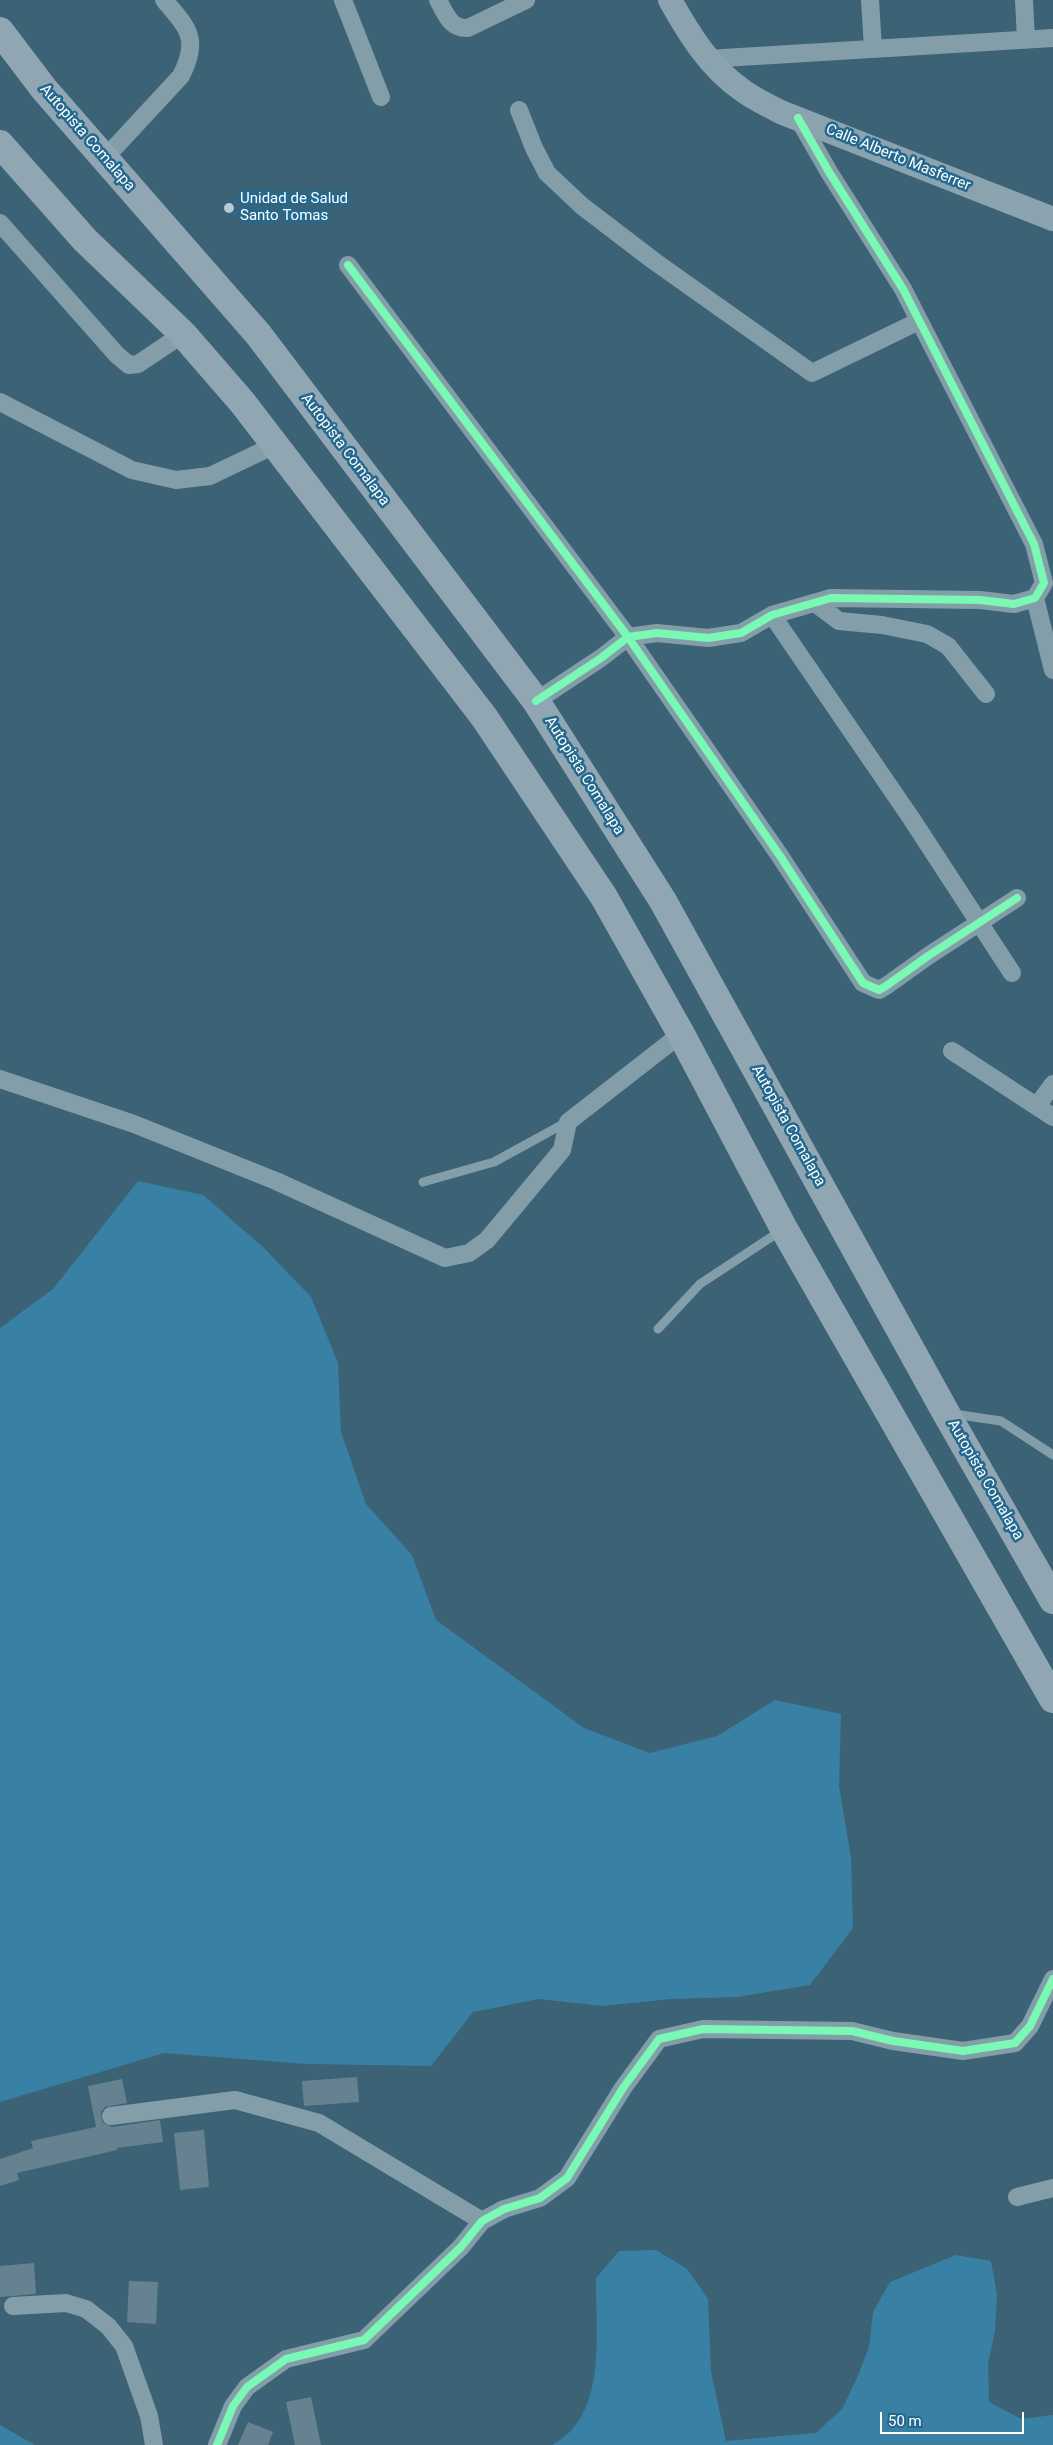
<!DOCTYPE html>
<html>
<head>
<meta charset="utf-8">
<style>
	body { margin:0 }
	#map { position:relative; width:1053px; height:2445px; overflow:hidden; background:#3c6276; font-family:Roboto,sans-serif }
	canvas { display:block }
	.scale { position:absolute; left:880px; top:2412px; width:144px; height:22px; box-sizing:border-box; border:2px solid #fff; border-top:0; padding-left:6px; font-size:15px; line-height:18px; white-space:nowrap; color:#fff; -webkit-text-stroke:4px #23698f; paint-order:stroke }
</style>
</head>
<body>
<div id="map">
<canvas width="1053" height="2445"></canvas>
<div class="scale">50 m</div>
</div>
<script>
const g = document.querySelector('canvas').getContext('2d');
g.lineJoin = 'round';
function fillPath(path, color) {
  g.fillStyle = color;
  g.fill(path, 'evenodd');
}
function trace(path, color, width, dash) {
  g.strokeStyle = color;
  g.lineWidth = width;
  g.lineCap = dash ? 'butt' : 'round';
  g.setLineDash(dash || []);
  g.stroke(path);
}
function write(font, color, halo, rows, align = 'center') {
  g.font = font + ' Roboto,sans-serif';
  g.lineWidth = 5;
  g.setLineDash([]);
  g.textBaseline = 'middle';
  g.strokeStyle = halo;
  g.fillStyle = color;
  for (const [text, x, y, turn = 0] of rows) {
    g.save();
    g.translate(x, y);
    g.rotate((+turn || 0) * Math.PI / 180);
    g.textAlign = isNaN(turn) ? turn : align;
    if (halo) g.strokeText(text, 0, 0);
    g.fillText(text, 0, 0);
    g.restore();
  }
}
const green = new Path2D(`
	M138,1181l65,14 59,51 49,51 27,66 3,69 25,72 46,51 24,65 148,108 66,25 67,-17 58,-36 66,14 -2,72 12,72 2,70 -43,57 -73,12 -66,2 -68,7 -64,-7 -66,13 -42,54 -124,-2 -143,-11 -164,49v-774l53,-39z
	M656,2250l31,19 21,30 3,73 15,69 90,-8 26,-24 15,-31 12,-31 4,-35 17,-30 66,-27 35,6 6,34 -2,36 -7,33 1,38 32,17 32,-4v30h-501c57,-30 43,-114 44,-167l23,-27z
	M0,2425l35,20h-35z`);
const building = new Path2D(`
	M357,2077l2,25 -55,4 -2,-25z
	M122,2079l5,24 -22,4 -4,5 1,10 10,5 48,-7 3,22 -46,6v2l-100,23 2,7 -19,6v-27l33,-11 -2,-7 65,-14 -8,-41z
	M204,2130l5,57 -29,3 -6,-57z
	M34,2263l2,31 -36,3v-31z
	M129,2281l29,1 -2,42 -29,-2z
	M311,2397l10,48h-26l-9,-43z
	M248,2422l25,10 -5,13h-30z`);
const lane = new Path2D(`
	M423,1182l71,-20 73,-40
	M658,1329l42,-45 82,-54
	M954,1414l47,7 52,34`);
const street = new Path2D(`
	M343,0l38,97
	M438,0c8,14 12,29 30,28l58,-28
	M870,0l3,49
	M1024,0l2,40
	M707,59l346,-21
	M519,110l15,38 13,25 35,33 72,55 158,112 107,-52
	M105,158l76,-82c19,-37 7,-48 -17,-76
	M0,223l117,132 12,10 9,-1 45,-30
	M348,265l280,372 152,219 83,127 16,7 7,-4 42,-30 89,-58
	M0,402l132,68 44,10 34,-4 65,-31
	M1035,598l18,72
	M815,603l24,18 43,4 45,9 21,12 38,48
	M772,615l139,203 101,155
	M536,701l65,-43 27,-21 29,-4 51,5 33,-5 31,-18 59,-17 149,2 34,4 21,-6 9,-15 -10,-39 -131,-255 -74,-117 -31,-54
	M952,1051l101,66
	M0,1079l134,45 142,57 169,77 24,-5 18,-13 75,-90 6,-28 113,-88
	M1037,1106l16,-22
	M111,2116l124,-16 84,23 163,98
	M1017,2197l36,-9
	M13,2306l53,-3 20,6 22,17 16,20 25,70 5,29
	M217,2445l16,-39 14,-19 39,-28 78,-19 97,-93 21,-26 22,-12 36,-11 27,-20 56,-90 36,-49 44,-10 149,2 41,10 70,10 52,-8 15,-17 23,-47`);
const secondary = new Path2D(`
	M670,0c19,34 39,67 72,90 12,9 27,16 41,23l270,106`);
const highway = new Path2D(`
	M0,31l44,58 214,245 278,367 127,200 283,512 107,187
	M0,144l85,96 98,94 59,68 242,315 120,180 77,137 103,195 269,470`);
const cycleway = new Path2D(`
	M348,265l280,372 152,219 83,127 16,7 7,-4 42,-30 89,-58
	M536,701l65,-43 27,-21 29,-4 51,5 33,-5 31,-18 59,-17 149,2 34,4 21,-6 9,-15 -10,-39 -131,-255 -74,-117 -31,-54
	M217,2445l16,-39 14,-19 39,-28 78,-19 97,-93 21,-26 22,-12 36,-11 27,-20 56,-90 36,-49 44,-10 149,2 41,10 70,10 52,-8 15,-17 23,-47`);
const markers = [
	[229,208,6,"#bbc8cf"]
];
const streetNames = [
	["Autopista Comalapa",87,138,49],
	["Calle Alberto Masferrer",898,158,22],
	["Autopista Comalapa",345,450,53],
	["Autopista Comalapa",584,776,58],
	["Autopista Comalapa",788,1126,61],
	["Autopista Comalapa",985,1480,60]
];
const poiNames = [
	["Unidad de Salud",240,199],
	["Santo Tomas",240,216]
];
fillPath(green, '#3880a4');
fillPath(building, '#668291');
trace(lane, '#839ea9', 9);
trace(street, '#839ea9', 18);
trace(secondary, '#8ba3af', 24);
trace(highway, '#90a6b2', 28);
trace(cycleway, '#7af9b4', 8);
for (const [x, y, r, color] of markers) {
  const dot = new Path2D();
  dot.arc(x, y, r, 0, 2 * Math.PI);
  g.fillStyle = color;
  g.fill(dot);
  trace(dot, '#23698f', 2);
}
write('15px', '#fff', '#23698f', streetNames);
write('15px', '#fff', '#23698f', poiNames, 'left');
</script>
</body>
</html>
